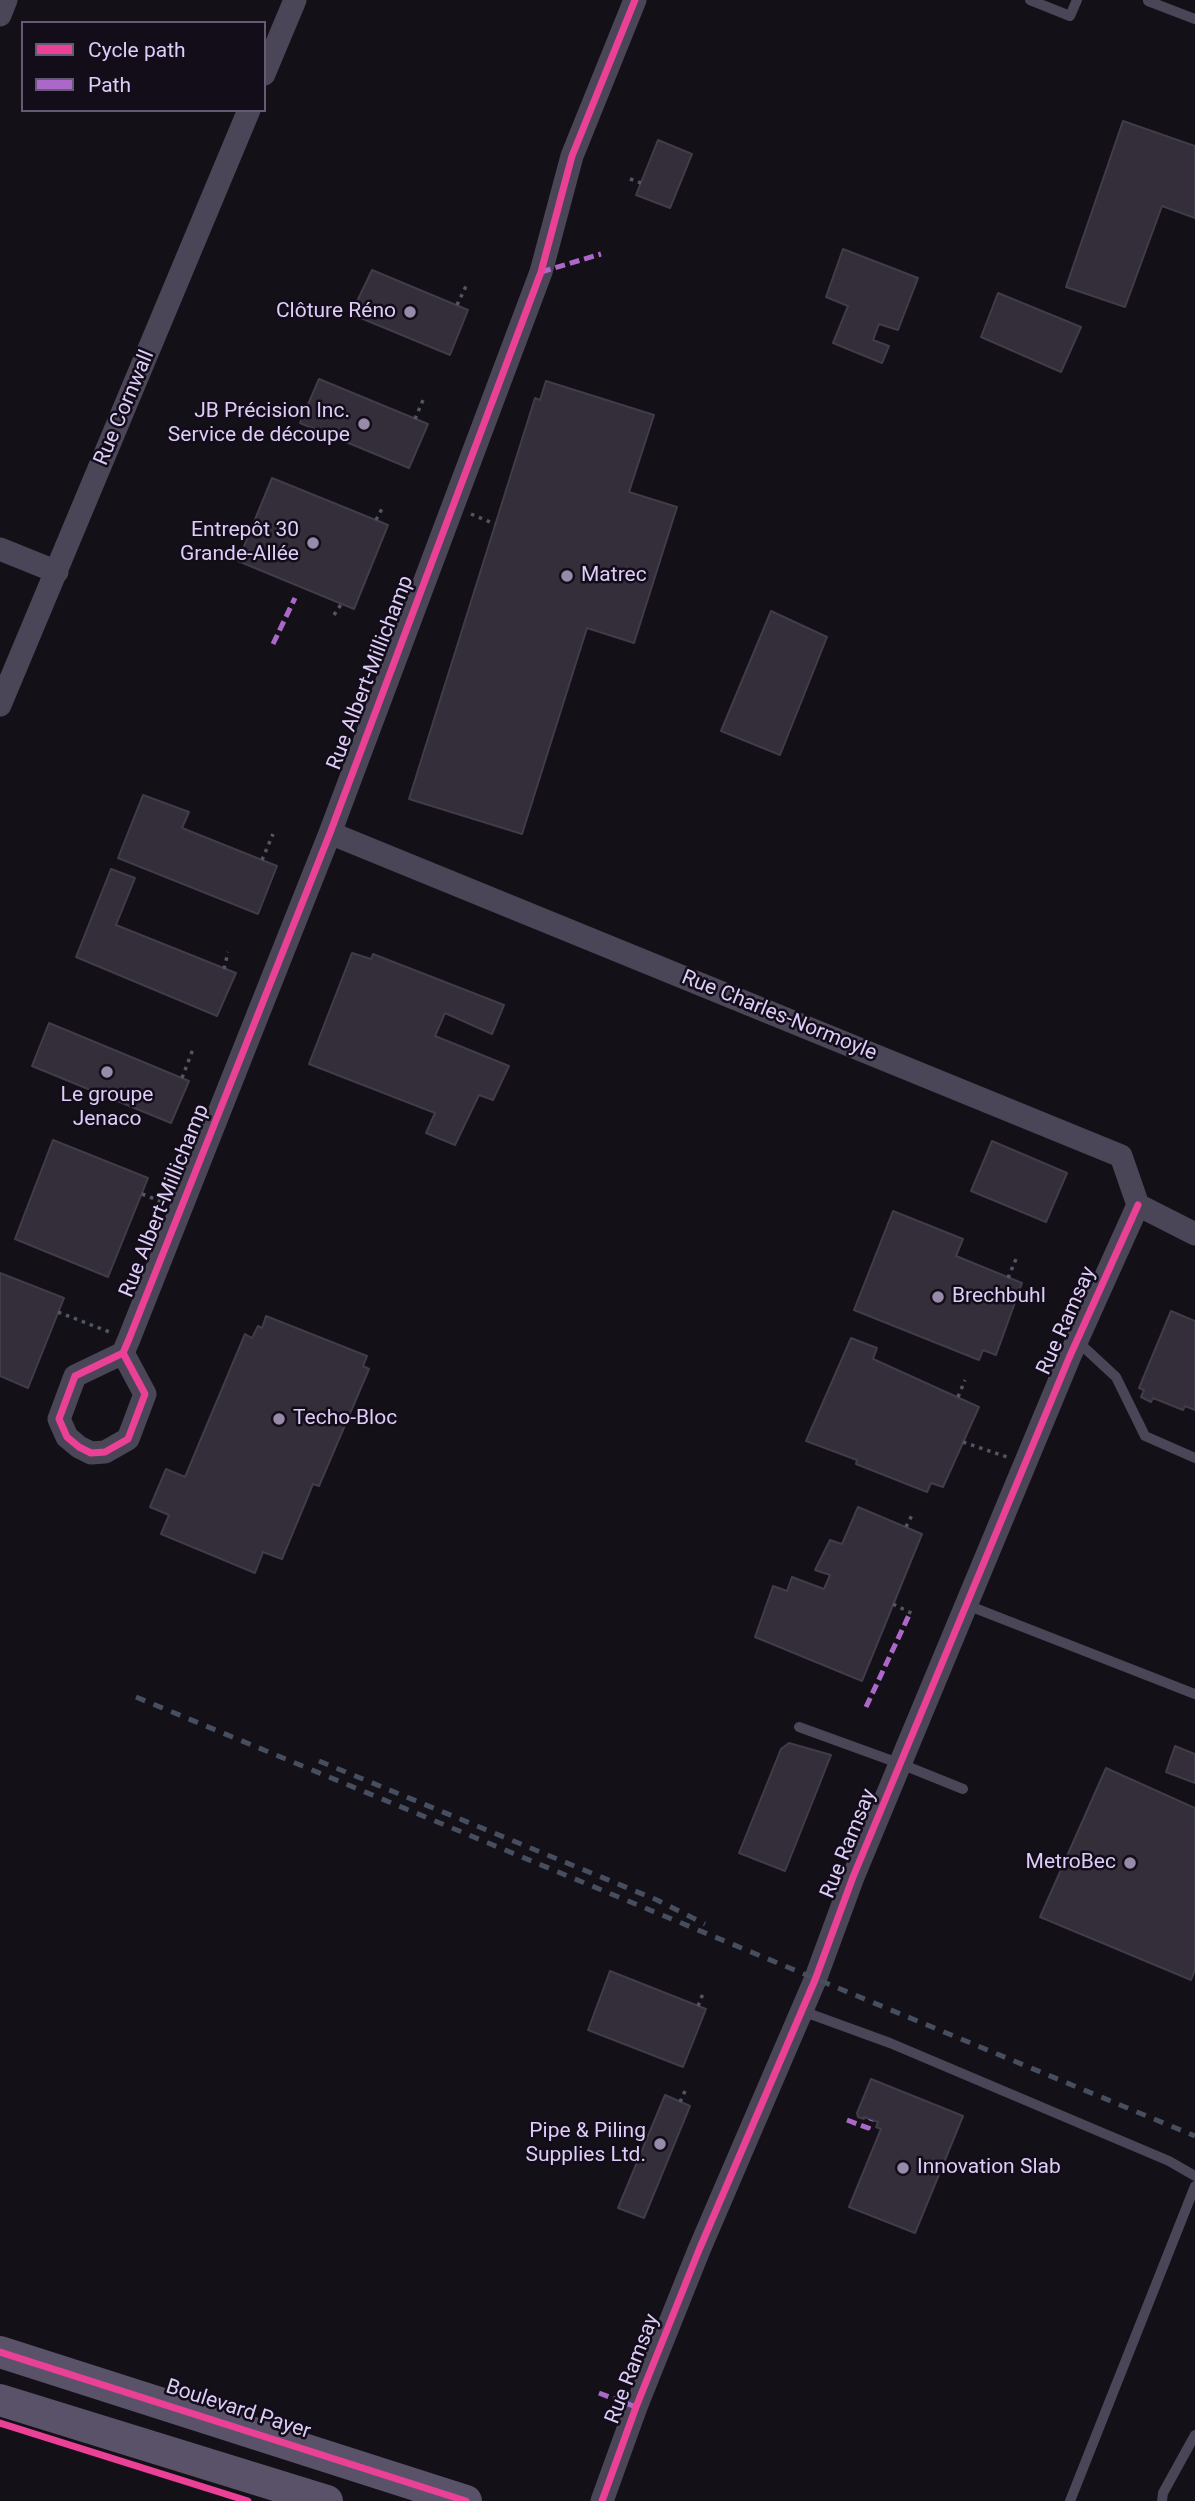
<!DOCTYPE html>
<html>
<head>
<meta charset="utf-8">
<style>
	body { margin:0 }
	#map { position:relative; width:1195px; height:2501px; overflow:hidden; background:#131017; font-family:Roboto,sans-serif }
	canvas { display:block }
	.legend { position:absolute; left:21px; top:21px; width:245px; height:91px; box-sizing:border-box; background:#130d1a; border:2px solid #645a73; margin:0; padding:9px 12px; list-style:none; font-size:21px; color:#decdf8 }
	.legend li { display:flex; align-items:center; gap:14px; height:35px }
	.legend b { width:35px; border:2px solid #645a73 }
</style>
</head>
<body>
<div id="map">
<canvas width="1195" height="2501"></canvas>
<ul class="legend">
<li><b style="height:9px;background:#ea4096"></b>Cycle path</li>
<li><b style="height:9px;background:#ac68c9"></b>Path</li>
</ul>
</div>
<script>
const g = document.querySelector('canvas').getContext('2d');
g.lineJoin = 'round';
function fillPath(path, color) {
  g.fillStyle = color;
  g.fill(path, 'evenodd');
}
function trace(path, color, width, dash) {
  g.strokeStyle = color;
  g.lineWidth = width;
  g.lineCap = dash ? 'butt' : 'round';
  g.setLineDash(dash || []);
  g.stroke(path);
}
function write(font, color, halo, rows, align = 'center') {
  g.font = font + ' Roboto,sans-serif';
  g.lineWidth = 5;
  g.setLineDash([]);
  g.textBaseline = 'middle';
  g.strokeStyle = halo;
  g.fillStyle = color;
  for (const [text, x, y, turn = 0] of rows) {
    g.save();
    g.translate(x, y);
    g.rotate((+turn || 0) * Math.PI / 180);
    g.textAlign = isNaN(turn) ? turn : align;
    if (halo) g.strokeText(text, 0, 0);
    g.fillText(text, 0, 0);
    g.restore();
  }
}
const building = new Path2D(`
	M1123,121l72,25v72l-33,-12 -37,101 -59,-20z
	M658,140l34,14 -22,54 -34,-13z
	M843,249l75,29 -20,52 -19,-6 -6,16 16,6 -7,17 -49,-20 15,-37 -22,-9z
	M372,270l96,40 -18,45 -99,-41z
	M998,293l83,34 -20,45 -80,-35z
	M319,379l109,45 -19,44 -109,-45z
	M546,381l108,34 -25,77 48,15 -43,136 -47,-15 -65,206 -113,-35 126,-401 5,2z
	M272,478l116,47 -34,84 -116,-48z
	M771,611l56,26 -47,118 -59,-24z
	M143,795l46,17 -7,16 95,38 -19,48 -140,-56z
	M111,869l24,9 -19,47 120,48 -19,43 -141,-59z
	M352,953l19,6 2,-5 131,51 -12,29 -47,-21 -10,23 74,30 -16,34 -14,-5 -24,50 -29,-12 9,-20 -126,-49z
	M49,1023l140,58 -18,42 -139,-57z
	M53,1140l95,38 -40,99 -93,-38z
	M992,1141l75,32 -21,49 -75,-31z
	M893,1211l70,28 -7,17 66,27 -26,72 -13,-5 -4,10 -125,-50z
	M0,1273l64,25 -36,90 -28,-12z
	M1171,1311l24,10v89l-10,-4 -2,4 -30,-12 -2,4 -10,-5 3,-7 -5,-2z
	M266,1316l101,40 -4,10 6,3 -50,117 -6,-2 -31,75 -19,-7 -8,21 -94,-39 8,-19 -19,-8 16,-38 19,8 60,-143 7,4 6,-12 4,2z
	M851,1338l26,10 -4,11 106,48 -36,80 -12,-4 -4,9 -71,-28 1,-4 -51,-19z
	M858,1507l64,27 -60,147 -107,-44 18,-51 14,5 5,-14 32,12 6,-14 -15,-5 15,-30 12,4z
	M789,1743l42,12 -46,116 -46,-18 42,-104z
	M1175,1746l20,8v29l-29,-11z
	M1106,1768l89,40v162l-4,10 -151,-63z
	M610,1971l96,38 -23,58 -95,-37z
	M871,2079l92,37 -48,117 -66,-26 32,-78 -5,-2 2,-5 -14,-5v2l-6,-2 -1,-4z
	M665,2095l25,11 -46,112 -26,-10z`);
const path = new Path2D(`
	M630,179l11,4
	M457,305l9,-19
	M415,419l8,-19
	M471,514l24,10
	M376,520l8,-15
	M334,615l8,-12
	M262,860l11,-26
	M224,969l4,-17
	M182,1078l11,-29
	M142,1194l21,8
	M1008,1278l8,-19
	M58,1312l54,21
	M958,1397l7,-17
	M963,1442l44,15
	M906,1527l7,-14
	M893,1604l20,10
	M698,2006l6,-15
	M680,2102l6,-13`);
const lane = new Path2D(`
	M1030,0l40,16 7,-16
	M1148,1l47,18
	M1076,1340l40,37 29,59 50,22
	M967,1605l228,89
	M799,1727l102,37 62,25
	M802,2011l88,32 279,118 26,15
	M1070,2501l125,-315
	M1162,2501l1,-8 32,-58`);
const street = new Path2D(`
	M0,15l6,-15
	M264,74l31,-74
	M0,549l57,23
	M0,705l249,-595
	M330,833l791,323 17,49 57,29
	M123,1353l22,41 -17,45 -23,13 -14,1 -12,-6 -12,-10 -8,-18 16,-43 48,-23 6,-14 201,-506 211,-561 31,-116 63,-156
	M602,2501l34,-94 63,-157 116,-270 38,-103 216,-519 69,-153`);
const secondary = new Path2D(`
	M0,2352l466,149
	M0,2400l327,101`);
const rail = new Path2D(`
	M136,1697l1059,439
	M319,1761l338,139 48,24`);
const quiet = new Path2D(`
	M541,272l60,-18
	M273,644l22,-46
	M866,1707l44,-94
	M847,2120l21,8 3,-8
	M599,2393l37,14`);
const cycleway = new Path2D(`
	M123,1353l22,41 -17,45 -23,13 -14,1 -12,-6 -12,-10 -8,-18 16,-43 48,-23 6,-14 201,-506 211,-561 31,-116 63,-156
	M0,2352l466,149
	M0,2423l248,78
	M602,2501l34,-94 63,-157 116,-270 38,-103 216,-519 69,-153`);
const markers = [
	[410,312,7,"#978ba9"],
	[364,424,7,"#978ba9"],
	[313,543,7,"#978ba9"],
	[567,576,7,"#978ba9"],
	[107,1072,7,"#978ba9"],
	[938,1297,7,"#978ba9"],
	[279,1419,7,"#978ba9"],
	[1130,1863,7,"#978ba9"],
	[660,2144,7,"#978ba9"],
	[903,2168,7,"#978ba9"]
];
const poiNames = [
	["Clôture Réno",396,312],
	["JB Précision Inc.",350,412],
	["Service de découpe",350,436],
	["Entrepôt 30",299,531],
	["Grande-Allée",299,555],
	["Matrec",581,576,"left"],
	["Le groupe",107,1096,"center"],
	["Jenaco",107,1120,"center"],
	["Brechbuhl",952,1297,"left"],
	["Techo-Bloc",293,1419,"left"],
	["MetroBec",1116,1863],
	["Pipe & Piling",646,2132],
	["Supplies Ltd.",646,2156],
	["Innovation Slab",917,2168,"left"]
];
const streetNames = [
	["Rue Cornwall",125,408,-67],
	["Rue Albert-Millichamp",371,673,-69],
	["Rue Charles-Normoyle",779,1016,22],
	["Rue Albert-Millichamp",165,1201,-68],
	["Rue Ramsay",1067,1321,-66],
	["Rue Ramsay",849,1844,-68],
	["Rue Ramsay",633,2369,-69],
	["Boulevard Payer",238,2410,18]
];
fillPath(building, '#332e39');
trace(building, '#423b4a', 2);
trace(path, '#505663', 3.5, [3.5, 5]);
trace(lane, '#4b4657', 10);
trace(street, '#4b4657', 23);
trace(secondary, '#5a5269', 32);
trace(rail, '#464e5f', 5, [10, 9]);
trace(quiet, '#ac68c9', 5, [10, 5]);
trace(cycleway, '#ea4096', 7);
for (const [x, y, r, color] of markers) {
  const dot = new Path2D();
  dot.arc(x, y, r, 0, 2 * Math.PI);
  g.fillStyle = color;
  g.fill(dot);
  trace(dot, '#130d1a', 2.5);
}
write('21px', '#decdf8', '#130d1a', poiNames, 'right');
write('21px', '#decdf8', '#130d1a', streetNames);
</script>
</body>
</html>
